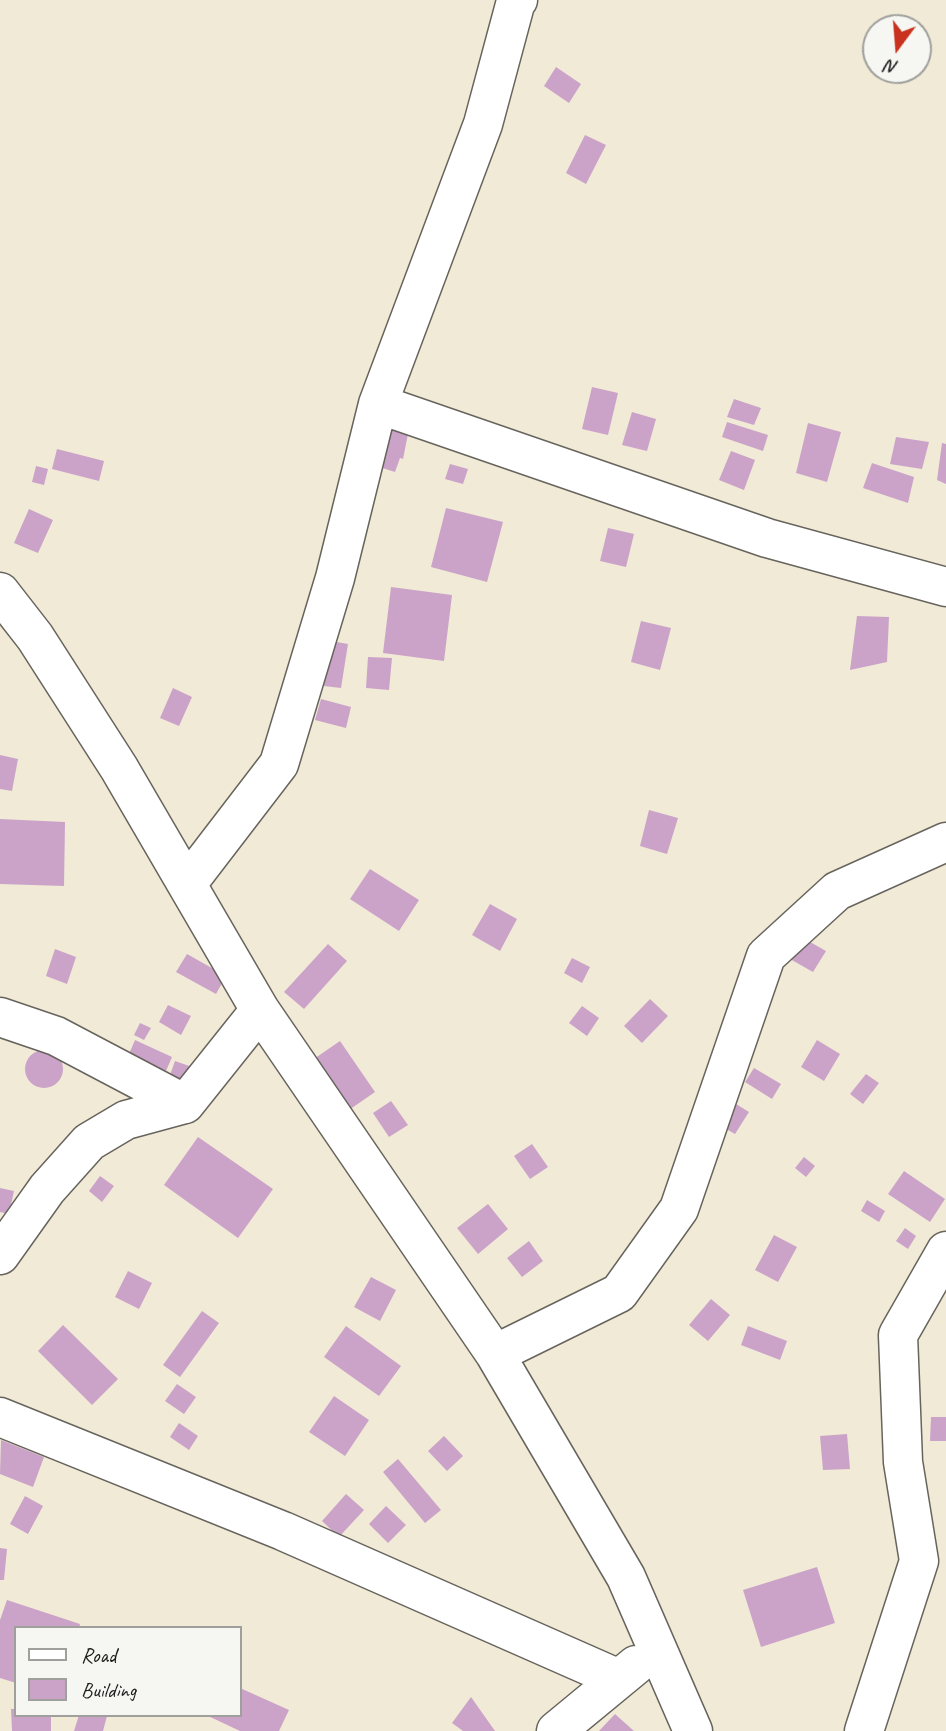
<!DOCTYPE html>
<html>
<head>
<meta charset="utf-8">
<style>
	body { margin:0 }
	#map { position:relative; width:946px; height:1731px; overflow:hidden; background:#f1ead6; font-family:Caveat,sans-serif }
	canvas { display:block }
	.legend { position:absolute; left:14px; top:1626px; width:228px; height:91px; box-sizing:border-box; background:#f6f6f2; border:2px solid #9f9f9c; margin:0; padding:9px 12px; list-style:none; font-size:21px; color:#1c1c1c }
	.legend li { display:flex; align-items:center; gap:14px; height:35px }
	.legend b { width:35px; border:2px solid #9f9f9c }
	.north { position:absolute; left:862px; top:14px; width:70px; height:70px; box-sizing:border-box; background:#f6f6f2; border:2px solid #9f9f9c; border-radius:50%; rotate:196deg; font-size:19px; font-weight:700; line-height:28px; text-align:center; color:#1c1c1c }
	.north::after { content:''; display:block; margin:auto; width:24px; height:32px; background:#c8321e; clip-path:polygon(50% 0,100% 100%,50% 72%,0 100%) }
</style>
</head>
<body>
<div id="map">
<canvas width="946" height="1731"></canvas>
<ul class="legend">
<li><b style="height:9px;background:#fff"></b>Road</li>
<li><b style="height:19px;background:#cba3c9"></b>Building</li>
</ul>
<div class="north">N</div>
</div>
<script>
const g = document.querySelector('canvas').getContext('2d');
g.lineJoin = 'round';
function fillPath(path, color) {
  g.fillStyle = color;
  g.fill(path, 'evenodd');
}
function trace(path, color, width, dash) {
  g.strokeStyle = color;
  g.lineWidth = width;
  g.lineCap = dash ? 'butt' : 'round';
  g.setLineDash(dash || []);
  g.stroke(path);
}
const building = new Path2D(`
	M556,67l25,17 -12,19 -25,-17z
	M585,135l21,10 -20,39 -20,-11z
	M592,387l26,6 -10,42 -26,-6z
	M734,399l27,9 -7,17 -27,-8z
	M632,412l24,7 -9,32 -25,-6z
	M727,422l41,13 -5,16 -41,-14z
	M808,423l33,9 -14,50 -31,-9z
	M385,426l23,8 -5,25 -3,-1 -5,14 -22,-7z
	M896,437l33,5 -7,27 -32,-5z
	M942,443l4,1v40l-9,-4z
	M57,449l47,12 -5,20 -47,-12z
	M731,451l24,9 -11,30 -25,-10z
	M872,463l42,14 -6,26 -45,-15z
	M450,464l18,5 -5,15 -18,-5z
	M36,466l12,3 -4,16 -12,-3z
	M446,508l57,14 -16,60 -56,-15z
	M29,509l24,11 -15,33 -24,-10z
	M608,528l26,6 -8,33 -26,-6z
	M391,587l61,8 -8,66 -61,-8z
	M857,616l32,1 -2,45 -37,8z
	M641,621l30,7 -11,42 -29,-8z
	M331,641l17,3 -7,44 -17,-2z
	M368,657l24,1 -3,32 -23,-2z
	M173,688l19,9 -13,29 -19,-8z
	M321,699l30,8 -5,21 -31,-8z
	M0,755l18,4 -6,32 -12,-2z
	M649,810l29,8 -11,36 -27,-8z
	M0,819l65,3 -1,64 -64,-2z
	M370,869l49,31 -20,31 -49,-32z
	M490,904l27,15 -17,32 -28,-16z
	M803,938l23,13 -13,21 -23,-13z
	M328,944l19,17 -43,48 -20,-17z
	M55,949l21,8 -9,27 -21,-8z
	M187,954l39,22 -10,18 -40,-22z
	M572,958l18,9 -8,16 -18,-10z
	M650,999l18,17 -26,27 -18,-17z
	M168,1005l23,11 -10,19 -22,-13z
	M582,1006l17,12 -12,18 -18,-13z
	M140,1023l11,5 -7,12 -10,-5z
	M135,1040l37,17 -9,21 -37,-17z
	M817,1040l23,14 -16,27 -23,-14z
	M340,1041l35,51 -29,20 -35,-51z
	M25 1069a19 19 0 1 1 38 0a19 19 0 1 1-38 0Z
	M175,1061l20,7 -6,16 -20,-6z
	M754,1068l27,16 -9,15 -27,-17z
	M866,1074l13,9 -16,21 -13,-10z
	M728,1099l21,13 -14,22 -21,-12z
	M391,1101l17,24 -19,12 -16,-24z
	M198,1137l75,52 -35,49 -74,-53z
	M532,1144l16,23 -18,12 -16,-23z
	M804,1157l11,9 -9,11 -11,-9z
	M904,1171l41,28 -15,23 -42,-28z
	M100,1176l14,10 -12,16 -13,-11z
	M0,1188l14,3 -5,23 -9,-2z
	M867,1200l18,11 -6,11 -18,-11z
	M488,1204l20,25 -30,25 -21,-26z
	M905,1228l11,8 -8,13 -12,-8z
	M774,1235l23,12 -19,35 -23,-12z
	M529,1241l14,20 -21,16 -15,-19z
	M128,1271l24,12 -13,26 -24,-12z
	M371,1277l25,13 -16,31 -26,-14z
	M711,1299l19,16 -22,26 -19,-16z
	M202,1311l17,12 -39,54 -17,-12z
	M63,1325l55,54 -26,26 -54,-54z
	M346,1326l55,40 -22,30 -55,-39z
	M748,1326l39,15 -7,19 -39,-15z
	M177,1384l19,13 -12,17 -19,-13z
	M334,1396l35,24 -24,36 -36,-24z
	M931,1417h15v24h-16z
	M179,1423l19,13 -9,14 -19,-13z
	M847,1434l3,35 -27,1 -3,-34z
	M444,1436l19,20 -16,15 -19,-20z
	M1,1440l43,17 -11,30 -33,-13z
	M398,1459l43,51 -16,13 -42,-51z
	M346,1494l18,16 -25,27 -17,-16z
	M25,1496l18,10 -15,28 -18,-10z
	M386,1506l20,19 -18,18 -19,-19z
	M0,1548l7,1 -3,31h-4z
	M817,1567l18,56 -74,24 -18,-57z
	M7,1600l73,24 -1,4h-63v55l-16,-5v-58z
	M240,1688l49,22 -10,21h-39l-34,-16h34z
	M471,1697l24,34h-32l-11,-8z
	M11,1709h5v6h35v16h-39z
	M615,1714l19,17h-35z
	M79,1715h25l3,1 -4,15h-29z`);
const minor = new Path2D(`
	M378,404l389,134 179,49
	M0,592l35,45 84,131 141,242 235,344 131,223 67,154
	M187,884l92,-120 56,-186 43,-174 105,-280 33,-123 2,-1
	M0,1017l56,19 129,68
	M0,1255l47,-66 42,-47 37,-22 59,-16 75,-94
	M495,1354l124,-61 60,-84 87,-253 71,-65 109,-49
	M0,1417l283,114 336,148
	M556,1731l80,-66
	M864,1731l55,-170 -16,-99 -5,-127 48,-84`);
fillPath(building, '#cba3c9');
trace(minor, '#67645d', 41);
trace(minor, '#fff', 38);
</script>
</body>
</html>
